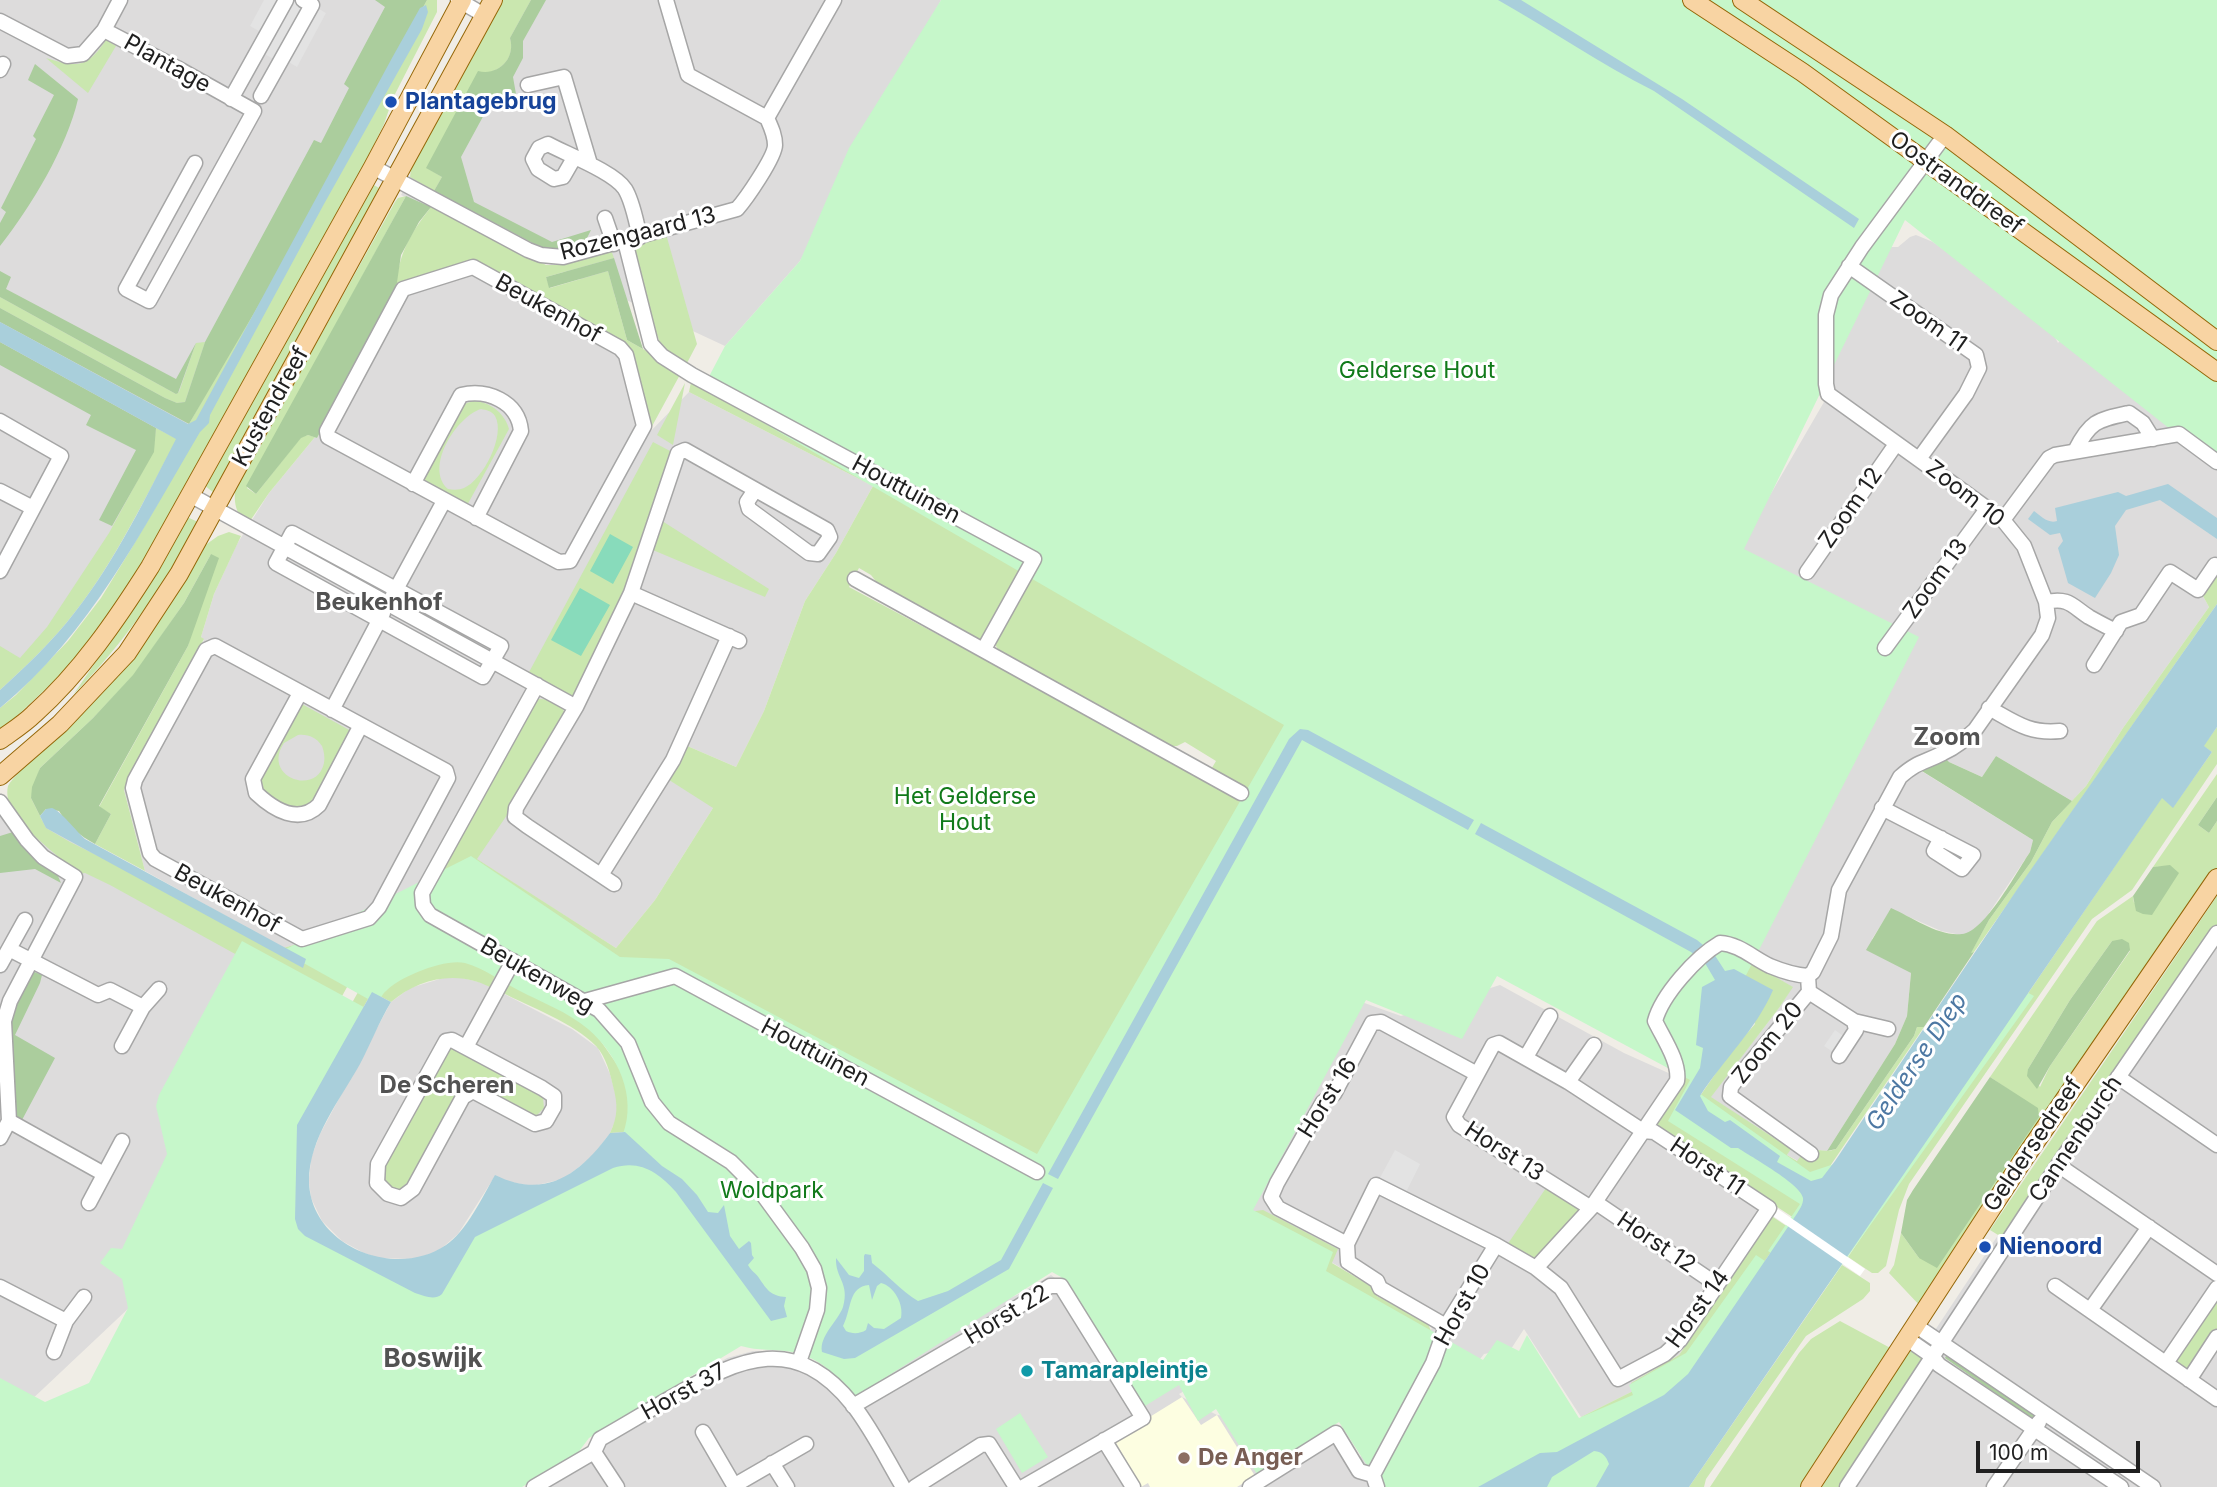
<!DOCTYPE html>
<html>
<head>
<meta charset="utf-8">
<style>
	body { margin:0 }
	#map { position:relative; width:2217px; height:1487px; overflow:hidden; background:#f0ede6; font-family:Inter,sans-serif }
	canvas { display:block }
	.scale { position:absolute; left:1976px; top:1441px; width:164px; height:32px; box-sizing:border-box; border:4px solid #1f1f1f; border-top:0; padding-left:9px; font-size:21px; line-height:24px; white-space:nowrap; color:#1f1f1f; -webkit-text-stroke:5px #fff; paint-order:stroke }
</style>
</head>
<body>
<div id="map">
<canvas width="2217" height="1487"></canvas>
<div class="scale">100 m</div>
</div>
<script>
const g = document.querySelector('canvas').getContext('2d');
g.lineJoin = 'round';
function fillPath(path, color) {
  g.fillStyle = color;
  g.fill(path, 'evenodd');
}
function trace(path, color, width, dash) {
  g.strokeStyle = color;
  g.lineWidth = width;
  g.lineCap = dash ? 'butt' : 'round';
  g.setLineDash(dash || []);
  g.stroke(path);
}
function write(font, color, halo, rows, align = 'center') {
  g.font = font + ' Inter,sans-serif';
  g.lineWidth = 6;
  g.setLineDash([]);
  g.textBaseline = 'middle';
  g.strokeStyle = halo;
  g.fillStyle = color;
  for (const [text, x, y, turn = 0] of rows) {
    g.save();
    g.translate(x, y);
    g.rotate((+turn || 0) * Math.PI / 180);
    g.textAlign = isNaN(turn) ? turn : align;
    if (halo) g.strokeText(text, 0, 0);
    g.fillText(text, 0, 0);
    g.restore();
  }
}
const residential = new Path2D(`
	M0,0h427l-309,547 -118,143z
	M517,0h424l-141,261 -75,85 -324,-151z
	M1916,235l17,7 116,83 9,18 13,-16 146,81v168l-14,20 6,11 -86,121 -37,58 -14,15 -76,-45 -14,21 -33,-15 -31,7 115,71 -3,12 -45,67 -15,14 -9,2 -20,-4 -50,-22 -19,30 39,34 -4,43 -12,28 -68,107 -21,-2 -8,12 -11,-6 3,-6 -80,-52 69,-89 13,-21 -70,-41 22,-406 80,-138 -4,-11 33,-144h45l12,-10z
	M472,270l150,85 23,82 44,-45 184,94 -37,67 -31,48 -41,110 -28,56 -51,-22 28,63 -58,92 -39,48 -140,-89 -98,62 -95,27 -138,-77 -21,-81 80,-150 -3,-3 13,-43 23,-50 32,-51 46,-56 2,1 78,-142z
	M17,806l248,143 -46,274 -192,181 -27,22v-610z
	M2217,905v582h-386z
	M459,977l24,6 89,46 26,19 12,26 8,29 -1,14 -7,16 -18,24 -29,22 -26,6h-10l-18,-3 -14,-6 -37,58 -15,13 -9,6 -21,6 -35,-1 -14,-5 -22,-12 -20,-20 -11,-23 -2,-17 2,-23 9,-24 71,-132 19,-14 33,-10z
	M1500,985l124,68 60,27 90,124 -73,113 3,1 -25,37 -47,28 3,7 -54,27 -57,-88 -13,20 -27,5 -104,133h-848l52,-33 12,-18 131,-78 26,-7h17l40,9 22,15 185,-80 34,-20 139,106 3,5 -14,8 3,3 35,18 123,11 19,33 73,-131 -55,-32 2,-6 -65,-38 -71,-33 113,-219 45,16z`);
const education = new Path2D(`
	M1182,1397l19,28 16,-10 38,61 -18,11h-87l-2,-4 -7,4 -27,-48z`);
const grass = new Path2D(`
	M427,0h10v12l-44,86 -9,26 -18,37 -220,399 -18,30 -57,75 -71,67v-24l16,-13 52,-54 33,-43 30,-49 27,-46 31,-79z
	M499,0h32l-21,38c5,18 -6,31 -23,35l-60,95 15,9 -8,14 -24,-14 1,-8z
	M106,40l10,6 -28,47 -42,-35c32,10 41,10 60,-18z
	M372,184l9,5 -167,304 -10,-8z
	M406,196l-159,292 9,6 45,-57 7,-2 7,2 -46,56 -21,31c-12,-10 -14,-19 -13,-35l160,-287 3,-4z
	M431,207l115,58h15l50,-15 3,8 -68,19 4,11 58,-17 19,69 55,31 -38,70 -17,-81 -155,-90 -77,25c3,-39 12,-57 36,-88z
	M666,234l31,110 -11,21 -23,-14 -38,-104z
	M0,297l176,97 3,-2 17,-49 9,-1 -20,60 -8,1 -12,-5 -165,-90z
	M692,377l331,188 -42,75h-4l-96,-52 -10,-13 -12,-7 -10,19 357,191 10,-17 -31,-19 -8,4h-9l-169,-95 -3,-5v-5l39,-68 262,133 -249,468 -465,-180 -149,-107 103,-188c13,-1 25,6 30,17l-62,102 -28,41 139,89 39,-48 58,-92 -47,-30 19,-33 51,22 28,-56 41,-110 31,-48 37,-67 -184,-94z
	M685,383l-12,62 -16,-10z
	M473,401c16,0 32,12 36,28l-44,80 -47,-25 46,-80zM481,409c5,1 11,2 14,7 11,19 -12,64 -31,72 -5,2 -10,2 -16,1 -24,-21 8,-72 33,-80z
	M156,428l21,11c-32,58 -61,121 -102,173 -22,29 -49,54 -75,78v-44l20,12 27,-31 62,-94 44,-81z
	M653,442l19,10 -49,146 -44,97 -10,2 -41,-23z
	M187,517l11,5c-35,65 -73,120 -125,173l67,-97z
	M659,519l110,70 -4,8 -117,-49z
	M229,532l12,4 -27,58 -13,43 3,2 -80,151 21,81 -50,-27 16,-30 -12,-7 89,-161 23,-92 -27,49 -50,72 -41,43 -53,50 -9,30 15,30 24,14 236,117 -23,-11 95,-27 3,4 -46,84 -225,-124 -25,-12 -10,2c-14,-23 -75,-55 -67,-89 2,-4 7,-9 10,-13l120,-124 23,-31 43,-72 14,-10z
	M2217,576v28l-243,348 -4,2 19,-34 42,-58 21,-40 34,-36 37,-58 86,-121 -6,-11z
	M300,703l53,29 -43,72 -19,5 -28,-17 -4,-7 1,-15zM298,735c10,-1 18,2 24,11 2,5 3,11 2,17 -7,34 -63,14 -40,-20z
	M2217,727v37l-85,126 -40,29 -183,265 -10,26 -13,56 -8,7h-6l-24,-16 314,-460 11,10 39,-55 -9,-6z
	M2217,774v23l-19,28 11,8 8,-12v53l-294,435 -34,-36 5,-8 7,-32 18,25 96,-164 -25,-17 107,-156 36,-25 1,7 36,-37 -17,1zM2112,941l18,10 -80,115 -10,21 -12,-18 42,-69z
	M2217,896v29l-214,313 -13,-8z
	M397,923l98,53 -5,11c-33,-17 -71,-9 -99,15l-19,-10 -75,133 -2,94c6,22 33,30 52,40l-6,10 -5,3 -42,-24 -7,-10 -5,-111z
	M1722,946l71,41 -14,21 -68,89 80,52 -4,6 10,6 9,-12 23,2 7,-2 78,-113 3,-9h7l-102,151 -11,3 -111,-85 29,-42 26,-30z
	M507,982l70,25 67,96 -19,29 -15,1c8,-17 8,-28 3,-47 -3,-13 -7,-29 -17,-40 -22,-23 -66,-39 -95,-54z
	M451,1047h5l87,51 1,10 -7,7 -7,-1 -65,-36 -57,104 -9,8c-12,-1 -16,-11 -17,-22z
	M1676,1054l24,14 -25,42 129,91 -10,17 -133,-87 -4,-8 27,-43z
	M1546,1188l38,24 -50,51 -27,-18z
	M1263,1210l75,39 -6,14 47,28 -2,5 51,28 4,9 -65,-28 -126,-92z
	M1770,1215l18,12 -100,147 -53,38 -54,5 54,-27 -4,-7 48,-28 25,-36 -3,-3z
	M1842,1265l28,18v8l-7,8 -57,37 -100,143 -2,8h-15z
	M2217,1300v30l-29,42 -14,-10z
	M1840,1321l56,30 -89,136h-97l89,-134 12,-14z
	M1910,1348l15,9 -84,130h-19z`);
const forest = new Path2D(`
	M375,0h52l-132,243 -106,181 -189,-102v-14l165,90 12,5 8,-1 20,-60 109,-202 7,3 28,-55 -5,-4 41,-77z
	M531,0h15l-23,41v17l-10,19 3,17 -24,6 -31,57 13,45 78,40 39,-12 -6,12 -29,8 -14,-2 -108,-57 8,-14 -16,-9 52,-97c20,5 38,-12 32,-33z
	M35,64l43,35c-11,48 -47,108 -78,147v-23l6,-11 -5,-4 35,-69 -3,-3 21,-41 -26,-15z
	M406,196l25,11 -12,15 -18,33 -6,41 -78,142 -9,-3 -7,3 -45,56 -10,-8z
	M614,258l29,91 -16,-9 -19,-69 -59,17 -3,-11z
	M0,271l11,6 -5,12 170,90 20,-36 -18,50 -2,1 -176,-97z
	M0,342l156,86 -2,24 -42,74 -13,-6 37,-70 -50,-25 5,-10 -91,-50z
	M211,554l8,4 -31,88 -89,160 12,8 -16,30c-15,-8 -28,-19 -36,-33l-13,-2 -6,7 -9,-18 1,-11 8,-19 53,-50 40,-43 51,-72z
	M1943,756l6,6 33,15 14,-21 76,45 -20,21 -21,40 -42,58 -18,33 3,-1 -50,75h-7l-3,9 -78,113 -9,2 68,-107 12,-28 4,-43 -45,-23 25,-42c21,9 48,29 71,26 23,-2 55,-63 68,-82l3,-12 -116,-72z
	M2217,797v24l-8,12 -11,-8z
	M13,832l45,44 3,7 -26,-14 -35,4v-37z
	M2170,865l9,8 -27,42 -9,-1 -7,-3 -3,-15 20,-29z
	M2122,939l7,4 1,7 -80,116 -13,23 -10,-13 1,-7 42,-69 42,-59z
	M32,971l10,4 -2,8 -25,52 40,23 -33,62 -8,-5 -3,-97z
	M1990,1077l48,31 1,9 -102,151 -18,-10 -18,-25 6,-33 6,-10z
	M1947,1354l89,60 -1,2 -4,2 -86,-60z`);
const park = new Path2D(`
	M941,0h1276v466l-312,-246 -161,329 175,88 -180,352 -40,104 111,79 24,-8 138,-202 62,34 -210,294 -56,-39 32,-47 -132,-83 22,-41 -193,-104 -35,63 -96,-39 -113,210 80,42 -7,19 157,89 14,-20 22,11 8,-16 52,83 54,-23 -4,-10 57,-32 70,-98 62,41 -131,191h-306l-42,-65 -82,52 -41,-65 -18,12 -19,-36 -34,21 -84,-129 -9,-5 -199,126c-16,-23 -32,-40 -61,-46 -17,-3 -34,-1 -51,-6l-152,92 -12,16 -55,33h-522v-109l45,24 44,-19 39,-75 -6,-29 -22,-16 11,-15 11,1 45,-95 -11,-48 3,-11 83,-154 131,71 -64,116 -1,91 79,54 79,-33 88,-48 69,-58c14,-38 -5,-79 -35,-105 -20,-17 -47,-27 -70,-39 -17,-9 -35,-22 -53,-27 -20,-5 -66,14 -79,28 -4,3 -6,9 -9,13l-95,-53 189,-95 149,101 49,2 368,195 247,-429 -581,-337 22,-42 75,-85 49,-113z
	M1020,1413l28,44 -26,16 -26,-44z`);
const pitch = new Path2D(`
	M610,534l23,13 -20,37 -23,-13z
	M580,588l30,17 -29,51 -30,-16z`);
const parking = new Path2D(`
	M264,0h39l23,13 -29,54 -15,-9 -2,5 -22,-13 8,-15 -16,-9z
	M1835,1030l14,10 -10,16 -15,-10z
	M1395,1150l25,14 -17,34 -27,-13z`);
const water = new Path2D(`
	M1498,0h23l161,99 177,120 -5,9 -200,-137c-54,-27 -104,-62 -156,-91z
	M426,5l2,7 -6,17 -98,175 -114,211 -1,8 -9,9c-58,98 -110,202 -200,276v-18c26,-24 53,-49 75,-78 41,-52 71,-115 101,-173l-176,-97v-20l188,102 8,-4 196,-362 28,-50z
	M2168,484l49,34v21l-57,-39 -34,10 -11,16 4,29 -8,18 -16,25 -27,-15 -10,-35 5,-7 -3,-8 -10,2 -22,-16 6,-8c7,5 14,13 23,10l-2,-13 63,-16 8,4z
	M2217,604v123l-13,19 8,6 -39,56 -11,-10 -473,689h-93l13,-23c-3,-8 -6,-12 -15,-13l-42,26 -5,10h-69l62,-34 17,-1 107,-57 24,-21 106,-156c4,-6 10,-14 9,-20 -1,-13 -53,-42 -65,-50h-7l-56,-38 25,-42 3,-20 -7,-3 6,-58 13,-7 -10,-17 -14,-11 -216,-118 6,-11 216,117 17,14 11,17 9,-2 39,21c-17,40 -50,70 -73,106l8,15 17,11 5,-2 50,36 -3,6 34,19 11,-3 13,-17 183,-273z
	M1300,729l8,1 166,90 -6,10 -166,-90 -244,439 -10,-5 241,-435z
	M52,808c9,3 24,23 33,31l221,120 -3,9 -257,-140 -6,-12 6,-7z
	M372,992l19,10c-12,20 -20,41 -31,62 -20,36 -51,74 -51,117 1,65 86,99 137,64 20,-13 37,-49 49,-70 51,25 85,-1 115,-42l15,-1 37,34 20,13 15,16 11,17 10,1 6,-8 6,31 9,13 10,-8 2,2 1,12 2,3 -6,7c3,6 8,8 11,13 8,12 12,18 27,19l-2,9 3,11 -16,4 -95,-129c-17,-19 -36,-33 -63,-24l-138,69 -33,57c-8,7 -17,2 -27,-1l-110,-57 -7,-7 -3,-10 2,-94z
	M1043,1183l10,5 -44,81 -154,89 -11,1 -22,-7c-3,-16 16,-31 21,-45 7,-24 -8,-29 -7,-49l13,17 10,3 5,-7v-15l1,-2 6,1 1,8c16,12 29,28 46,38l30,-10 53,-31zM881,1283c13,3 23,21 20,35l-17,11 -10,-1 -6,-5 -2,7c-6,4 -14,4 -20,1l-3,-5c9,-18 5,-39 26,-41l3,15 5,-14z`);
const pier = new Path2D(`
	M1778,1209l87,60 -5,7 -87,-60z`);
const minor = new Path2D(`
	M458,0l26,15
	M666,0l22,75 79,43
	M0,21l67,35 16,-2 21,-24 16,-30
	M104,30l73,38 77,43 -105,190 -23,-12 69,-126
	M0,70l3,-6
	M528,85l36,-8 26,87
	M261,96l51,-91 -9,-5
	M231,99l55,-99
	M767,118l67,-118
	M574,158l-11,19 -9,2 -16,-10 -5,-10 6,-11 9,-4c18,10 66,28 77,45 8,13 11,33 15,48
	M373,167l155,83 13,5 22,2 174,-48c9,-10 38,-52 38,-64 0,-10 -4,-18 -8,-27
	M605,218l9,26
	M625,241l26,103 11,12 30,19 342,184 -50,90
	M1849,266l127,89 3,13 -13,26 -47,65
	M473,267l147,81 6,7 18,71 -74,135 -11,1 -231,-125 -1,-6 76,-142z
	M0,421l61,35 -61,115
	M2075,451c15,-30 22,-31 54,-38l14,10 10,16
	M413,484l48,-89c26,-6 57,6 60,36l-45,87
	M0,491l33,17
	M192,496l384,211
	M2003,520l46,-62 6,-3 124,-21 38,28
	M292,533l209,113 -18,31 -207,-114z
	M1807,572l89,-128
	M855,579l386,214
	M631,593l47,-140 7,-3 142,80 3,7 -12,17 -9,-1 -60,-44 -2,-7 8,-12
	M393,595l51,-94
	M2046,602c23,-5 26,4 43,15 9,5 18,10 27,14
	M215,646l231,125 2,7 -69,129 -10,11 -67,21 -147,-80 -5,-6 -17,-65 2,-8 71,-130z
	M1885,648l102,-139
	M2094,665l27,-43 20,-7 29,-43 28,18 17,-25
	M537,685l-115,208 1,12 7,10 169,95 29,33 24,59 17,21 62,39 30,30 41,56 12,21 5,19 -2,22 -18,52
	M300,693l-47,86 3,14c18,17 43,32 63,12l42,-80
	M1989,708c27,15 40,26 71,23
	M332,710l51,-97
	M0,802l27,38 16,17 32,20 -65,124 -6,20 5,100 -9,17
	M1882,808l91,47 -11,14 -28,-18 7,-13
	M601,875l72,-115 56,-124
	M614,884l-87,-58 -12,-9 1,-9 60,-101 55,-114 108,48
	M9,949l89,46 12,-5 33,17
	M0,965l25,-45
	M1808,976l5,-4 18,-36 8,-46 61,-113c18,-16 24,-14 43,-24 13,-6 22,-14 32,-23l67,-95 6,-17 -2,-16 -22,-56 -21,-26 -175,-126 -2,-10v-69l5,-20 31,-48 83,-112
	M1808,976l1,16 -72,87 -6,8 -1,9 81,58
	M1809,992l45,29 2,9 -17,26
	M585,1001l90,-25 362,196
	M1854,1021l34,8
	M452,1040l90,48 12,8v11l-8,14 -11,3 -62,-33 -10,6 -50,92 -12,9 -13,-4 -11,-11 1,-19 68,-123z
	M122,1046l21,-39 16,-18
	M466,1047l47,-86
	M1526,1057l24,-41
	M2118,1077l99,68
	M1568,1082l26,-37
	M9,1121l95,53
	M2058,1165l159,109
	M1595,1202l121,82
	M89,1203l33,-62
	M1347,1244l-69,-36 -7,-11 6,-14 46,-81 11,-8 38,-71 9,-1 96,52
	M1536,1268l25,20 57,91 47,-25 15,-14 89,-132 -115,-76 -11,-1 -75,-49 -69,-39 -6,2 -39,72 5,8 132,83
	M2055,1286l162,113
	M0,1287l66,34
	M2090,1310l59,-83
	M1915,1325l238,162
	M1446,1326l-66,-38 -3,-7 -29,-19 -1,-18 29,-59 120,60 40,23 55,-60 86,-127c3,-19 -14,-43 -22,-60 7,-26 41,-64 65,-78 19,1 33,15 50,23 12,5 25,9 38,10
	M1906,1338l26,18 7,9 182,122
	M54,1352l12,-31 18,-24
	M2166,1363l51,-75
	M2189,1380l28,-43
	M853,1406l122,-71 75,-49h11l82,132 -120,69
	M703,1432l32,55
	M1104,1440l29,47
	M594,1452l23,35
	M772,1463l15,24
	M735,1485l71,-41
	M534,1487l60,-35 6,-13c25,-14 49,-29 74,-43 67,-39 122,-63 179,9 19,24 34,55 50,82
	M915,1487l66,-42 8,-1 27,43
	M1250,1487l86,-54 23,38 14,4
	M1377,1487l-4,-12 60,-112 13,-37 50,-81
	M1847,1487l211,-322 159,-232
	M1994,1487l45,-65`);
const major = new Path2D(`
	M1692,0l110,72 415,300
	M1742,0l203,135 272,206
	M0,740c11,-8 24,-16 34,-26 47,-42 83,-95 116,-147l223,-400 89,-167
	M0,776l60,-52 67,-71 52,-79 314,-574
	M1810,1487l213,-327 194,-282`);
const markers = [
	[391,102,7,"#1a4fb4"],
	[1985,1247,7,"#1a4fb4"],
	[1027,1371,7,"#0f9aa8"],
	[1184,1458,7,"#8d6e63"]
];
const streetNames = [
	["Plantage",167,64,29],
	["Oostranddreef",1956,183,36],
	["Rozengaard 13",638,234,-14],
	["Beukenhof",548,309,29],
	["Zoom 11",1928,322,35],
	["Kustendreef",271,407,-61],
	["Houttuinen",906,490,28],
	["Zoom 10",1965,494,38],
	["Zoom 12",1851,508,-55],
	["Zoom 13",1936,579,-54],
	["Beukenhof",227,899,29],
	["Beukenweg",537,976,30],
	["Zoom 20",1768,1043,-51],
	["Houttuinen",815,1053,28],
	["Horst 16",1328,1098,-58],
	["Cannenburch",2076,1139,-56],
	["Geldersedreef",2033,1145,-56],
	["Horst 13",1504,1152,33],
	["Horst 11",1707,1167,34],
	["Horst 12",1656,1243,34],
	["Horst 10",1463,1305,-61],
	["Horst 14",1698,1309,-54],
	["Horst 22",1007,1315,-31],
	["Horst 37",684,1392,-29]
];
const transitNames = [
	["Plantagebrug",405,102],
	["Nienoord",1999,1247]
];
const parkNames = [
	["Gelderse Hout",1417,371],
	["Het Gelderse",965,797],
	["Hout",965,823],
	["Woldpark",772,1191]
];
const cultureNames = [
	["Tamarapleintje",1041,1371]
];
const educationNames = [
	["De Anger",1198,1458]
];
const neighbourhoodNames = [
	["Beukenhof",379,603],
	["Zoom",1947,738],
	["De Scheren",447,1086]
];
const waterNames = [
	["Gelderse Diep",1917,1062,-56]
];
const quarterNames = [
	["Boswijk",433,1359]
];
fillPath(residential, '#dddcdc');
fillPath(education, '#fdfee1');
fillPath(grass, '#cae7af');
fillPath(forest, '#abcd9d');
fillPath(park, '#c6f7ca');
fillPath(pitch, '#88dbbb');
fillPath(parking, '#e3e3e3');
fillPath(water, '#a9cfdb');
fillPath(pier, '#fff');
trace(minor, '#a6a6a6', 17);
trace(major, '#946607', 20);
trace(minor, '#fff', 14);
trace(major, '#f8d4a3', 18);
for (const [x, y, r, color] of markers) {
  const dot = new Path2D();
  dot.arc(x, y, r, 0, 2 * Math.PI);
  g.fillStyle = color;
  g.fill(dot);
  trace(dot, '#fff', 2.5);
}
write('23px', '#1f1f1f', '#fff', streetNames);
write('bold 23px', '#164399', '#fff', transitNames, 'left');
write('23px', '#117a1a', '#fff', parkNames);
write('bold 23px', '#0d838f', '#fff', cultureNames, 'left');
write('bold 23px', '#785e54', '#fff', educationNames, 'left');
write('bold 24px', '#525252', '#fff', neighbourhoodNames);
write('italic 24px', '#4d78a3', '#fff', waterNames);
write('bold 26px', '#525252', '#fff', quarterNames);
</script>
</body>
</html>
